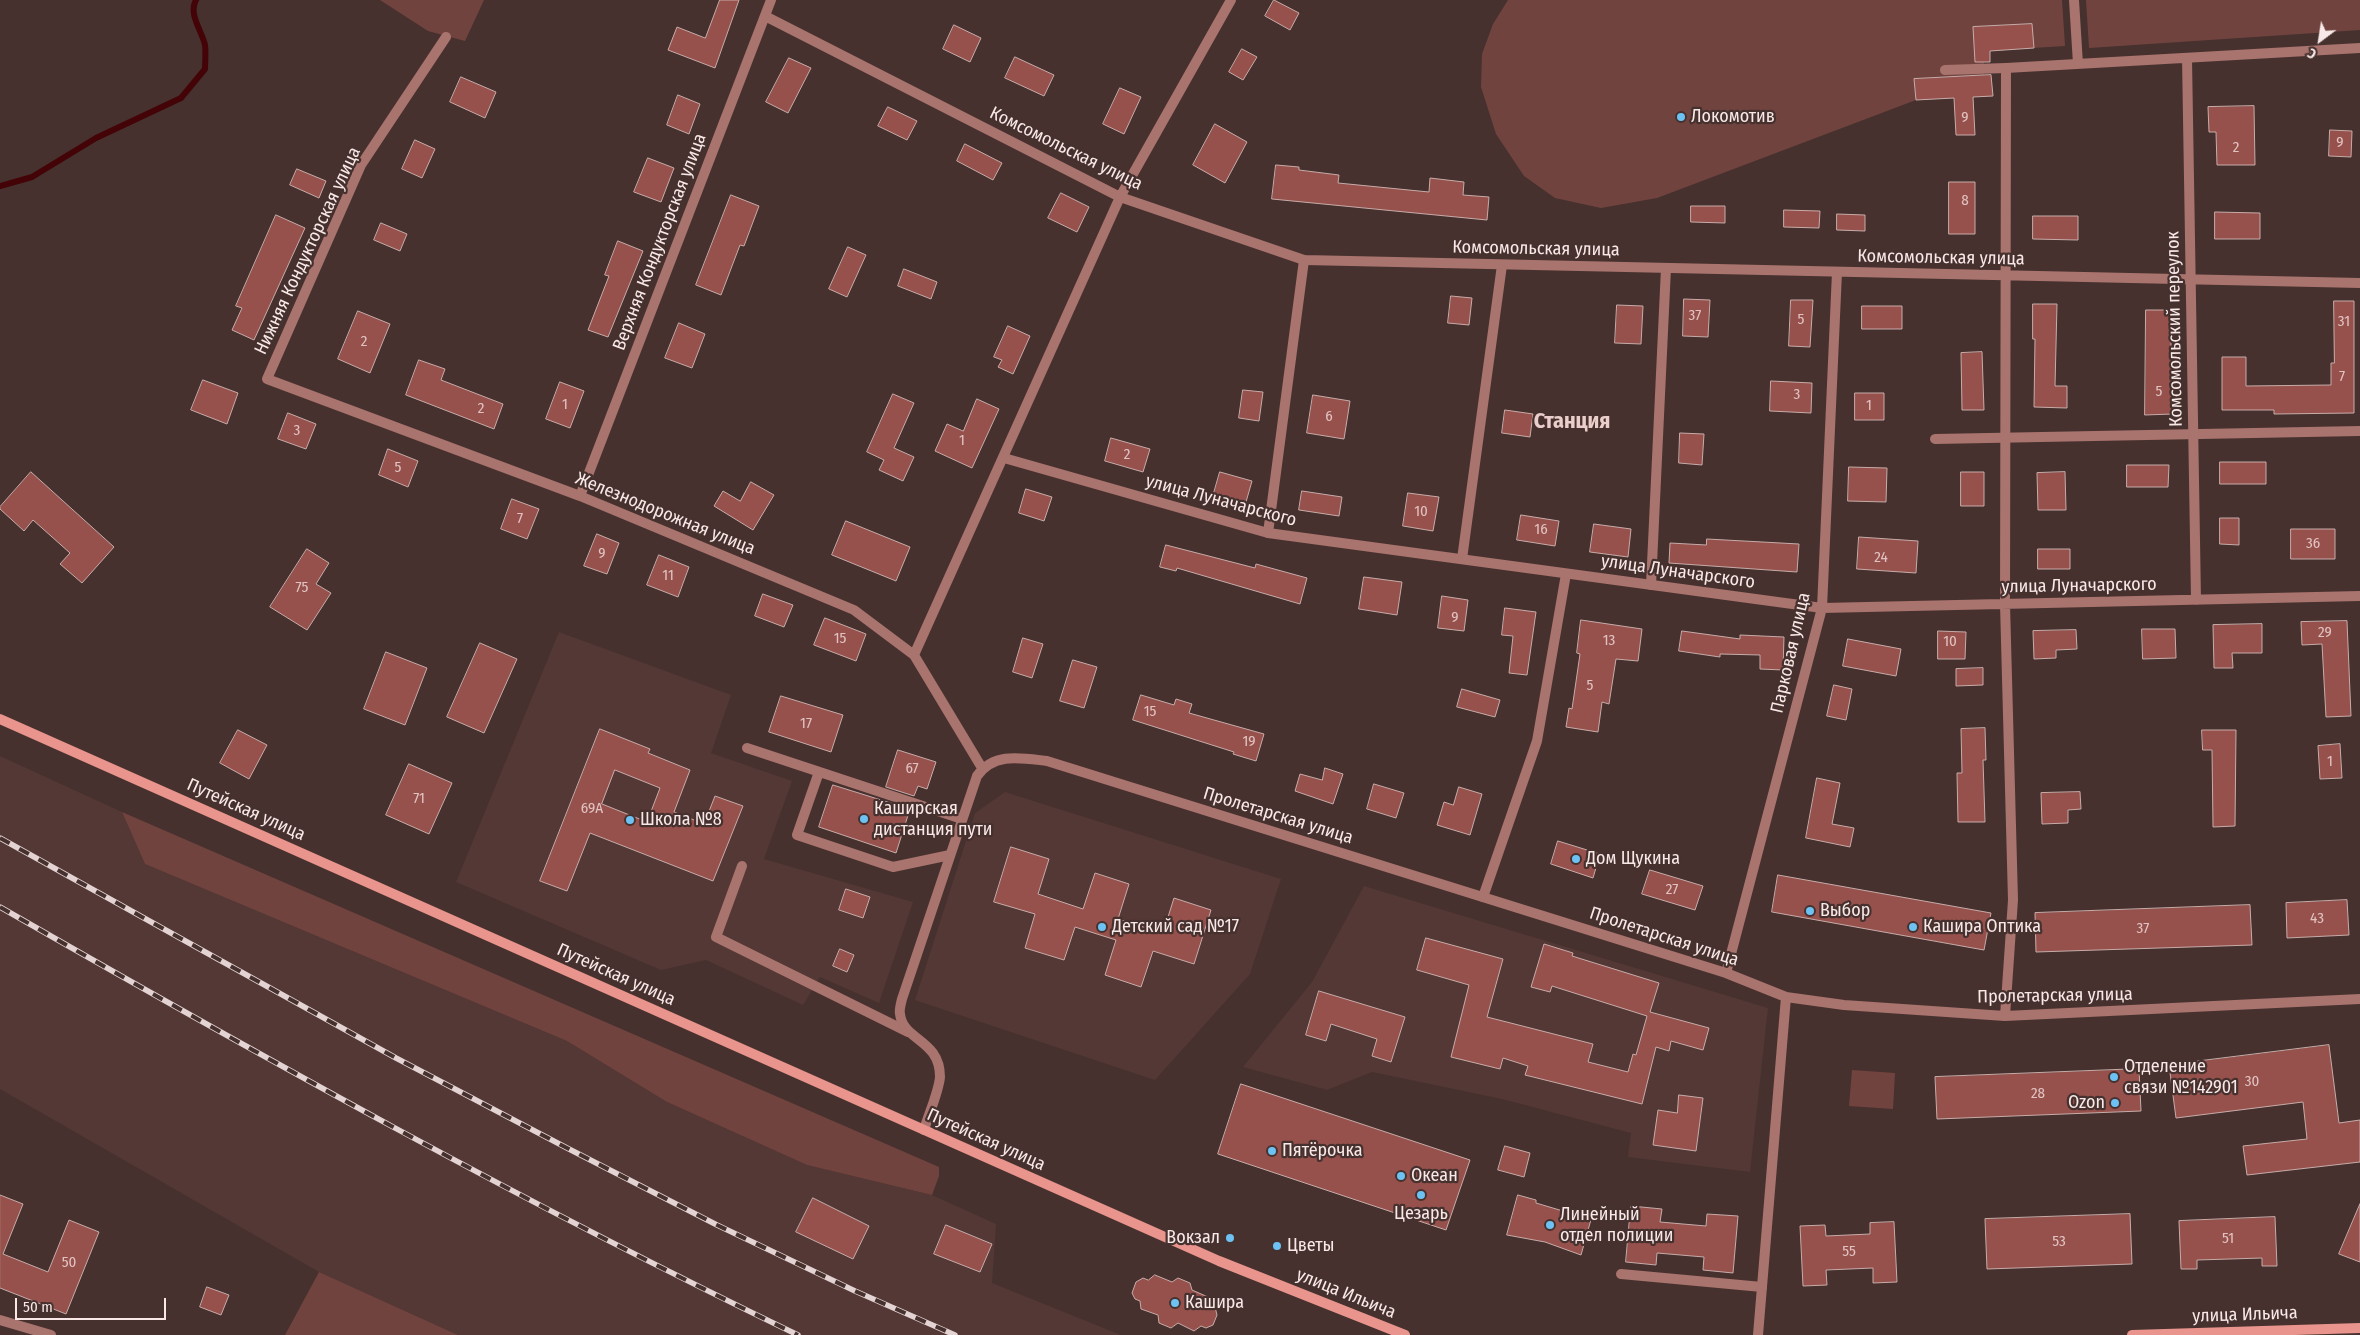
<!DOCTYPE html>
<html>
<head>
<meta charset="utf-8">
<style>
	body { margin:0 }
	#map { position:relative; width:2360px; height:1335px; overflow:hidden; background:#46312e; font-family:"Fira Sans Condensed",sans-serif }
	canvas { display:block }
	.north { position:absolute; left:2295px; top:15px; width:50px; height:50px; -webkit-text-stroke:4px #46312e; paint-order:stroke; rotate:211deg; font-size:14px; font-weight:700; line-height:20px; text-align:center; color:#f8e9e8 }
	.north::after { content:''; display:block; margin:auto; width:18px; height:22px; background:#f8e9e8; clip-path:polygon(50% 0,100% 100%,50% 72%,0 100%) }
	.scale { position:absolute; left:15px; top:1298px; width:151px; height:22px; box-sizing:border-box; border:2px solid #f8e9e8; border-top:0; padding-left:6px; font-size:15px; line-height:18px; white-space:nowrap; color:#f8e9e8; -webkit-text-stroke:4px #46312e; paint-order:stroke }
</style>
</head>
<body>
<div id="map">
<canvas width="2360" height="1335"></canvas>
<div class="north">С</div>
<div class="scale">50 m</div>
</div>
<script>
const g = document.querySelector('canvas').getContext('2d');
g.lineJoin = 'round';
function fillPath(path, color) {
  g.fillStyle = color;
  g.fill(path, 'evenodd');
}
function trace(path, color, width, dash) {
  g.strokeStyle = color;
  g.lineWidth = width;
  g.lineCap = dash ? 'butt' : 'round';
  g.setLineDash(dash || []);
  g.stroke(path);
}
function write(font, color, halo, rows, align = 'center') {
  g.font = font + ' "Fira Sans Condensed",sans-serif';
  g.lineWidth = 4.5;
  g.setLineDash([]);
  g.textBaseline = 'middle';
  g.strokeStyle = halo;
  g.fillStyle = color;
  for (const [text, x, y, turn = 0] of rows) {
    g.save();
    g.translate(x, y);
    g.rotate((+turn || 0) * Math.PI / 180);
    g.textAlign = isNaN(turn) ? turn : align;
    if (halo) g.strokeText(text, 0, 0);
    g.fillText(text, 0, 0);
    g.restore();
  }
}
const built = new Path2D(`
	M559,632l172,63 -20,58 81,28 -28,78 149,43 -34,101 -59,-26 -17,28 -97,-45 -45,10 -205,-88z
	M0,756l122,56 23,52 422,177 100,61 140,63 125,30 64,29 -4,59 129,52h-663l-139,-63 -319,-183z
	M1005,792l276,87 -31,95 -95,106 -240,-80 60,-187z
	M1364,886l404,122 -18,164 -122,-15 3,-24 -129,-34 -130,-27 -45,18 -84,-23 69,-85z`);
const green = new Path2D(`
	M380,0h104l-19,41 -37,-10z
	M1508,0h554l3,46 -81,5v24h7l2,21 -77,4 -259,98 -56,10 -46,-10 -31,-22 -28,-42 -15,-47 1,-33 11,-30z
	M2086,0h274v30l-271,18z
	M122,812l817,355v9l-7,19 -125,-30 -140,-63 -100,-61 -422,-177z
	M1852,1070l43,3 -2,36 -44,-3z
	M319,1272l139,63h-173z`);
const stream = new Path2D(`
	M0,186l32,-9 64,-39 85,-40 24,-29c0,-7 1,-16 0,-24 -3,-14 -17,-31 -9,-45`);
const building = new Path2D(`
	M720,0h19l-24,68 -47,-18 9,-23 28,11z
	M1274,0l25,13 -9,17 -25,-14z
	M2032,24l2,24 -44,3v11h-15l-2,-35z
	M954,25l27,13 -11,24 -27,-13z
	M1242,49l15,8 -14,23 -14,-8z
	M1015,57l39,18 -10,21 -39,-18z
	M789,58l22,10 -23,45 -22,-11z
	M1991,75l2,21 -20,1 2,38h-19l-2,-37 -38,2 -2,-21z
	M461,77l35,15 -11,26 -35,-16z
	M1120,88l21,9 -17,37 -21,-10z
	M678,95l22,9 -11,30 -22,-9z
	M2254,106l1,59h-38l-1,-33h-7l-1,-25z
	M888,107l29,14 -10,19 -29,-14z
	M1215,124l32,18 -22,41 -32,-18z
	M2330,130l22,1 -1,26 -22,-1z
	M415,140l20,9 -13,29 -20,-9z
	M965,144l37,19 -9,17 -36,-19z
	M648,158l26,10 -13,34 -27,-10z
	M1276,165l23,2v3l40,5 -1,8 91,9 1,-14 34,4 -1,13 26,2 -2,23 -215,-21z
	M297,169l29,12 -7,17 -29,-13z
	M1949,182h26v52h-26z
	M1061,193l28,14 -12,25 -29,-14z
	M731,195l28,11 -15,40 -4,-1 -19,50 -25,-10z
	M1691,206h34v17l-34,-1z
	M1784,210l36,1 -1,17 -35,-1z
	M2215,212l45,1v26h-45z
	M1837,214l28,1v16l-28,-1z
	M276,215l29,13 -51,112 -22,-10 10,-22 -6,-2z
	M2033,216h45v24l-45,-1z
	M381,223l26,11 -7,17 -26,-11z
	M618,241l25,10 -35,86 -20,-7 21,-54 -4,-1z
	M848,247l18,8 -19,42 -18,-8z
	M904,269l33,13 -6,17 -33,-13z
	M1451,296l21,2 -3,27 -21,-2z
	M1684,299l26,1 -2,37 -25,-1z
	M1791,300h22l-3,47 -21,-1z
	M2334,301h20v112l-80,1v-4h-52v-53h24v29l85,-1v-22h3z
	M2033,304h24l-2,82h12v22l-33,-1 1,-68h-2z
	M1617,305l26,1 -2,38 -26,-1z
	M1862,306h40v23h-40z
	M2146,310h24l3,104 -28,1z
	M358,311l32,13 -20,49 -32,-14z
	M679,323l26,11 -13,34 -27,-10z
	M1008,326l22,10 -17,38 -15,-7 4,-7 -8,-3z
	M1982,352l2,58h-22l-1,-57z
	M419,360l26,9 -4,11 62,24 -9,25 -88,-34z
	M203,380l35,13 -11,31 -36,-14z
	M1771,381l41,2 -1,30 -41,-2z
	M560,382l24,9 -14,37 -24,-9z
	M1243,390l20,2 -4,29 -20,-3z
	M1855,393h29v27h-29z
	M893,394l21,9 -20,45 20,9 -11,24 -24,-11 5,-10 -17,-8z
	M1313,395l37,6 -6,38 -37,-6z
	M977,399l22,10 -27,59 -37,-17 12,-27 16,7z
	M1505,410l28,4 -3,23 -28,-4z
	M288,413l28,11 -10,25 -28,-10z
	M1680,433l24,1 -2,31 -23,-2z
	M1111,438l39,11 -7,23 -38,-11z
	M388,449l30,12 -10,26 -29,-12z
	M2220,462h46v22h-46z
	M2127,465h42l-1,22h-41z
	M1849,467l38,1 -1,34 -38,-1z
	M31,472l83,75 -32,36 -22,-19 10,-11 -37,-33 -9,11 -24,-22v-2z
	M1220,472l32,9 -6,21 -32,-9z
	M1961,472h23v34h-23z
	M2065,472l1,38h-28l-1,-37z
	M751,482l23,13 -21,35 -39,-24 9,-15 17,10z
	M1026,489l26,8 -8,24 -25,-8z
	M1302,491l40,6 -3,19 -40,-6z
	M1408,493l31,4 -6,34 -30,-5z
	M512,499l27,10 -12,30 -26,-10z
	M1521,515l38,6 -4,25 -38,-6z
	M2220,518h19v27l-19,-1z
	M846,521l64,26 -14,34 -64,-26z
	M1594,524l37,5 -3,28 -38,-5z
	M2291,529h44v30h-44z
	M597,534l22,9 -12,31 -23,-8z
	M1859,537l59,4 -2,32 -59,-4z
	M1707,539l92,5 -2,28 -128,-9 1,-20 36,2z
	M1166,545l89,23 1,-4 51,14 -7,26 -123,-36 -1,3 -16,-4z
	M307,549l22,14 -13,21 15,9 -24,37 -37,-23z
	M2038,549h32v20h-32z
	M659,555l30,12 -11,30 -31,-12z
	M1364,577l38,5 -5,33 -38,-6z
	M763,594l30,11 -9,22 -29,-11z
	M1442,596l26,4 -4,31 -26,-3z
	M1505,608l31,4 -9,63 -18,-2 4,-37 -11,-1z
	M825,618l41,16 -10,27 -42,-16z
	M1581,620l61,9 -4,32 -22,-2 -7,45 -7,-2 -4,30 -32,-5 3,-19 3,1 8,-55 -3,-1z
	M2347,621l4,95 -25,1 -4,-73 -20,1 -1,-23z
	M2262,624v29h-30l1,15h-19l-1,-43z
	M2142,629h33l1,29 -33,1z
	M2076,630l1,19 -21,1v8l-22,1 -1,-28z
	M1682,631l58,8v-4l44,2 -1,33 -23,-1v-14l-40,-1v3l-41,-6z
	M1938,631l28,1 -1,27h-27z
	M1023,638l20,6 -11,34 -19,-6z
	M1848,639l53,10 -5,27 -53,-10z
	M480,643l37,16 -33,74 -37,-16z
	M386,652l41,16 -22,57 -41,-16z
	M1073,660l24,7 -13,41 -24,-7z
	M1983,668v17l-27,1v-17z
	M1834,685l18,4 -6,31 -19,-4z
	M1462,689l38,11 -5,17 -38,-10z
	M1141,695l33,10 2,-6 16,5 -3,9 75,21 -8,27 -23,-7 1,-2 -101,-32z
	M781,696l62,19 -12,37 -62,-20z
	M1985,728l1,32h-3l2,62h-27l-1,-49h5l-1,-44z
	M600,729l50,20 -2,4 42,17 -16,42 30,12 11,-28 28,10 -30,75 -123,-48 -23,58 -27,-10zM615,770l45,18 -13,34 -45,-18z
	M238,730l29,15 -18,34 -29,-16z
	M2202,730h34l-1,96 -22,1 -1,-77h-9z
	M2340,744l2,34 -22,1 -2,-33z
	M898,750l38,12 -9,27 -9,-3 -4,10 -28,-9z
	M409,764l43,19 -23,51 -43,-19z
	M1325,768l18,6 -10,30 -38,-13 5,-17 22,6z
	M1817,778l23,5 -8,41 22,4 -4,19 -44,-9z
	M1374,784l30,9 -8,25 -29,-9z
	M833,785l77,24 -14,44 -77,-26z
	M1459,787l23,7 -12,41 -33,-10 7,-23 9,3z
	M2080,792l1,17 -13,1v13l-26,1 -1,-31z
	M1558,841l42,13 -7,24 -42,-14z
	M1011,847l38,12 -11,35 45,15 12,-36 34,11 -11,35 45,14 11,-35 37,12 -17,54 -41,-13 -12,36 -36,-12 11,-35 -41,-13 -11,33 -39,-12 10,-34 -41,-12z
	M1650,870l53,16 -8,24 -53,-16z
	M1778,875l213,38 -7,37 -212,-38z
	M846,889l24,8 -7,21 -24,-8z
	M2347,900l2,35 -62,3 -1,-35z
	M2250,905l2,40 -216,7 -1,-39z
	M1426,938l77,21 -16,58 106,27 -5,18 40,10 5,-18 3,1 11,-39 -95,-30 -2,6 -19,-5 13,-43 29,9 -1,3 87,27 -9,29 59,16 -6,22 -32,-9 -2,10 -13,-4 -14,57 -117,-29 3,-9 -25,-8 -3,11 -49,-12 18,-72 -52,-15z
	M840,949l14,6 -7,17 -14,-6z
	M1319,991l86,26 -14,45 -19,-6 5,-17 -46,-15 -5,17 -20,-6z
	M2329,1045l10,78 21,-3v42l-113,13 -4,-29 64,-7 -4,-37 -127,16 -7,-53z
	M2139,1069l2,42 -204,8 -2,-42z
	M1241,1084l229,76 -24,70 -228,-76z
	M1679,1095l24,3 -7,53 -43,-6 5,-35 19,3z
	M1505,1146l25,7 -6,24 -26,-7z
	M0,1195l23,9 -20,50 45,18 21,-52 30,12 -33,82 -66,-26z
	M1518,1195l18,5v3l37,11 1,-4 18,6 -11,39 -36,-13 -38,-7z
	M813,1198l56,28 -16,33 -57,-27z
	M2360,1204v58l-21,-8z
	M1631,1206l31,3 -2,13 46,4 1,-12 31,2 -5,57 -30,-3 1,-13 -47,-4 -1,12 -30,-3z
	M2130,1214l2,50 -145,5 -2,-50z
	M2275,1217l2,49h-15v-8l-65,2v9h-16l-2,-48z
	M1894,1222l3,60 -24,1v-15l-47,2 1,15 -24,1 -3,-60 25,-1 1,11 44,-2v-11z
	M946,1225l46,19 -12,28 -46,-18z
	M1155,1275l17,7 6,-4 12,5 2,7 16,7 2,8 5,2 2,8 -4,10 -7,3 -5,-2 -7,5 -16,-8 -7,5 -12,-5 -1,-8 -17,-6 -1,-8 -5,-2 -3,-6 4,-11 7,-4 5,2z
	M207,1287l22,8 -8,20 -21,-8z`);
const lane = new Path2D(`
	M1945,70l61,-2
	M1935,439l425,-8
	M1268,533l36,-273
	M1462,559l40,-294
	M1651,585l15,-317
	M747,748l215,71
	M819,772l-22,63 96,32 57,-12
	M742,866l-26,71 192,95
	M1483,897l54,-156 29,-167
	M1621,1274l141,13`);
const street = new Path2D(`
	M2074,0l4,64
	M765,16l355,181 184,63 1056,23
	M446,37l-85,128 -94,214 313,117 274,114 60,45 68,113
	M2187,58l9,542
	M1004,458l264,75 554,75 538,-12
	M580,496l191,-496
	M914,655l206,-458 111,-197
	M1726,973l96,-365 15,-336
	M2005,1016l8,-116 -8,-296 1,-536 354,-20
	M924,1130c4,-14 15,-39 16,-53 0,-38 -37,-36 -40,-63 -1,-4 1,-11 2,-15l75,-223c17,-24 44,-18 70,-15l679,212 60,24 58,8 161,11 355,-17
	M0,1320l51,15
	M1758,1335l28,-338`);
const secondary = new Path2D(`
	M0,719l1219,542 186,74
	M2132,1335l228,-7`);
const rail = new Path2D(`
	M0,838l396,220 171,90 150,77 138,66 100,44
	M0,907c262,150 526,297 798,428`);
const markers = [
	[1681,117,5,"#6dc2f3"],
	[864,819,5,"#6dc2f3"],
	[630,820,5,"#6dc2f3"],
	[1576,859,5,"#6dc2f3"],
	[1810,911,5,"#6dc2f3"],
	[1102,927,5,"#6dc2f3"],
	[1913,927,5,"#6dc2f3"],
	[2114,1077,5,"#6dc2f3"],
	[2115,1103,5,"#6dc2f3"],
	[1272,1151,5,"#6dc2f3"],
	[1401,1176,5,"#6dc2f3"],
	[1421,1195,5,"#6dc2f3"],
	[1550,1225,5,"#6dc2f3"],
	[1230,1238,5,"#6dc2f3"],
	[1277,1246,5,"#6dc2f3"],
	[1175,1303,5,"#6dc2f3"]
];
const numberNames = [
	["9",1965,118],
	["9",2340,143],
	["2",2236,148],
	["8",1965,201],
	["37",1695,316],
	["5",1801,320],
	["31",2344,322],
	["2",364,342],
	["7",2342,377],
	["5",2159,392],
	["3",1797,395],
	["1",565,405],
	["1",1869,406],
	["2",481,409],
	["6",1329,417],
	["3",297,431],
	["1",962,441],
	["2",1127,455],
	["5",398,468],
	["10",1421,512],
	["7",520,519],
	["16",1541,530],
	["36",2313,544],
	["9",602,554],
	["24",1881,558],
	["11",668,576],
	["75",302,588],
	["9",1455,618],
	["29",2325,633],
	["15",840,639],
	["13",1609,641],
	["10",1950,642],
	["5",1590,686],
	["15",1150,712],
	["17",806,724],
	["19",1249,742],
	["1",2330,762],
	["67",912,769],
	["71",419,799],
	["69А",592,809],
	["27",1672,890],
	["43",2317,919],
	["37",2143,929],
	["30",2252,1082],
	["28",2038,1094],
	["51",2228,1239],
	["53",2059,1242],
	["55",1849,1252],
	["50",69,1263]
];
const poiNames = [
	["Локомотив",1691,117],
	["Каширская",874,809],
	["дистанция пути",874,830],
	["Школа №8",640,820],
	["Дом Щукина",1586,859],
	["Выбор",1820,911],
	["Детский сад №17",1112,927],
	["Кашира Оптика",1923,927],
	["Отделение",2124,1067],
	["связи №142901",2124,1088],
	["Ozon",2105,1103,"right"],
	["Пятёрочка",1282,1151],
	["Океан",1411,1176],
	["Цезарь",1421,1214,"center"],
	["Линейный",1560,1215],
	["отдел полиции",1560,1236],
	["Вокзал",1220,1238,"right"],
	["Цветы",1287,1246],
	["Кашира",1185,1303]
];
const streetNames = [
	["Комсомольская улица",1066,149,26],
	["Верхняя Кондукторская улица",660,242,-69],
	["Комсомольская улица",1536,249,1],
	["Нижняя Кондукторская улица",308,251,-65],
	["Комсомольская улица",1941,258,1],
	["Комсомольский переулок",2175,329,-91],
	["улица Луначарского",1221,501,15],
	["Железнодорожная улица",665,514,22],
	["улица Луначарского",1678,572,8],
	["улица Луначарского",2079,586,-1],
	["Парковая улица",1791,653,-77],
	["Путейская улица",246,810,24],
	["Пролетарская улица",1278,816,17],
	["Пролетарская улица",1664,937,18],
	["Путейская улица",616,975,24],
	["Пролетарская улица",2055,996,-1],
	["Путейская улица",986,1140,24],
	["улица Ильича",1346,1294,22],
	["улица Ильича",2245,1315,-2]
];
const districtNames = [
	["Станция",1572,422]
];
fillPath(built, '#543835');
fillPath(green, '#71433f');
trace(stream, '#440407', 6);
fillPath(building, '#97514c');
trace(building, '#c7aca9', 1);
trace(lane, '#a9736e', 10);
trace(street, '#a9736e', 10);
trace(secondary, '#e9948c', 10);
trace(rail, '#e3d3d2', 5.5);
trace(rail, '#46312e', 4, [11]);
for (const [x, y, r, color] of markers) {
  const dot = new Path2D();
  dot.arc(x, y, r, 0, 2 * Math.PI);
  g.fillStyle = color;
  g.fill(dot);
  trace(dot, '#46312e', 2);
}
write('15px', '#e0c3c1', null, numberNames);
write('18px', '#f8e9e8', '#46312e', poiNames, 'left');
write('18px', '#f8e9e8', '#46312e', streetNames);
write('bold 22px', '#e9cecb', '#46312e', districtNames);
</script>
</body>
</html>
